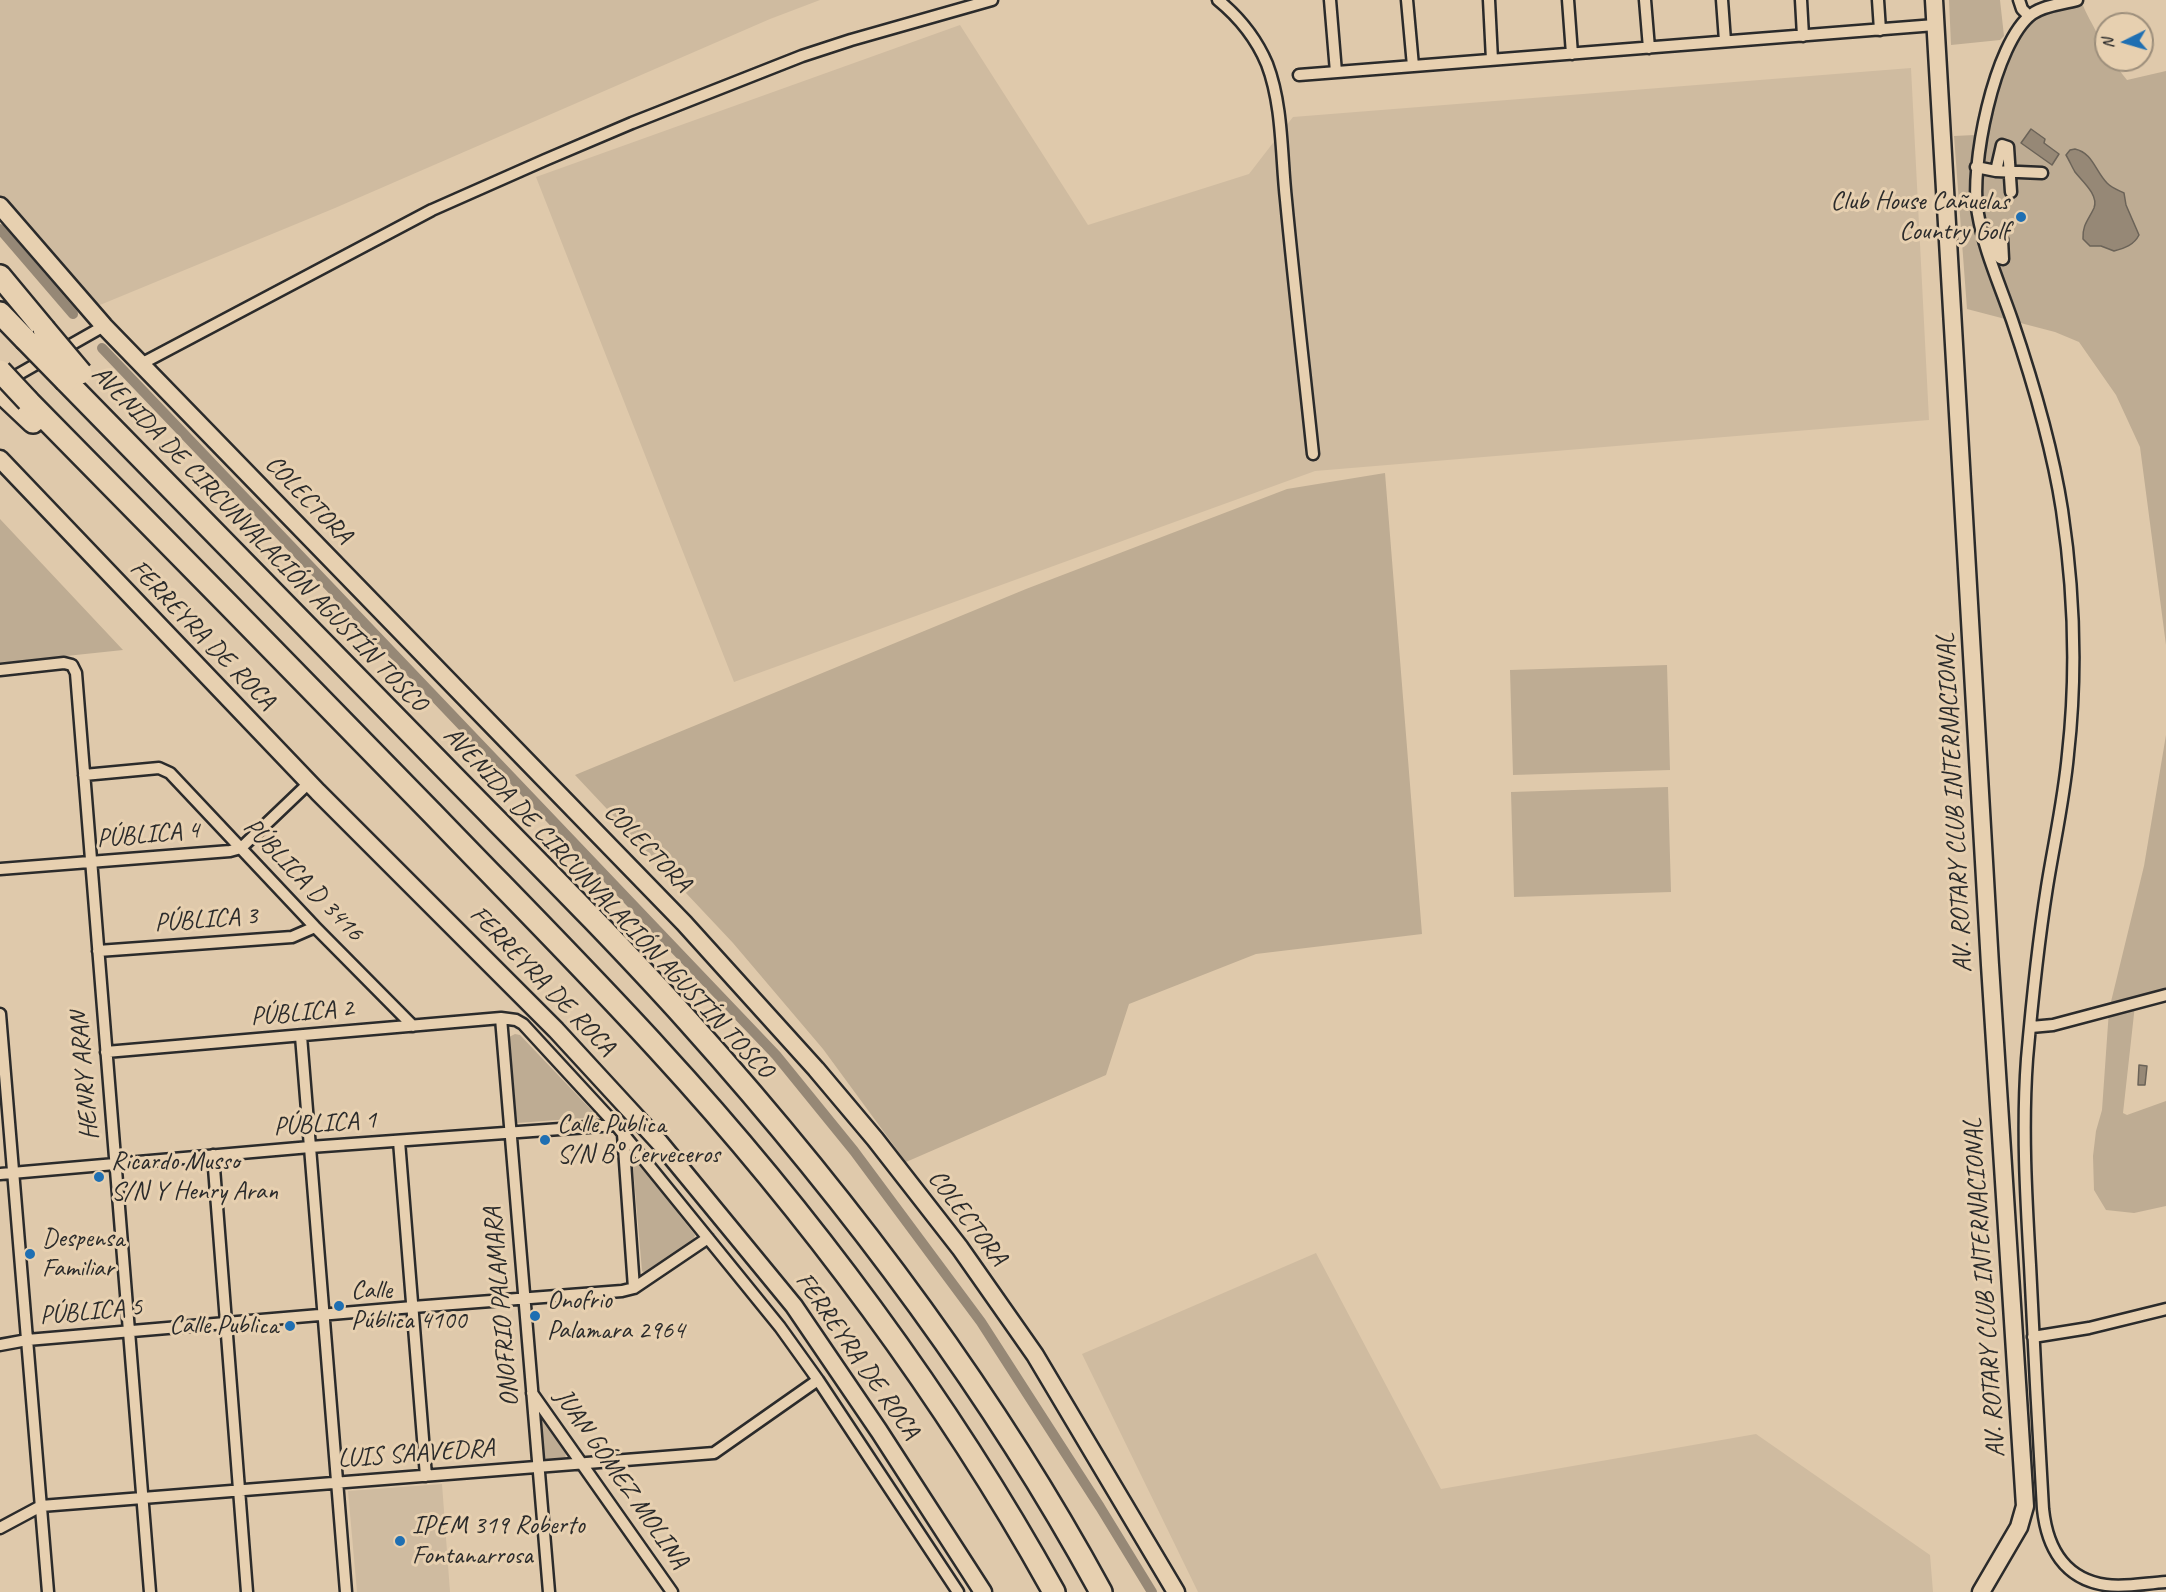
<!DOCTYPE html>
<html>
<head>
<meta charset="utf-8">
<style>
	body { margin:0 }
	#map { position:relative; width:2166px; height:1592px; overflow:hidden; background:#dfc9ab; font-family:Caveat,sans-serif }
	canvas { display:block }
	.north { position:absolute; left:2094px; top:12px; width:60px; height:60px; box-sizing:border-box; background:#e7d0b0; border:2px solid #9c8e7b; border-radius:50%; rotate:265deg; font-size:16px; font-weight:700; line-height:24px; text-align:center; color:#2b2b2b }
	.north::after { content:''; display:block; margin:auto; width:21px; height:27px; background:#1f6fb2; clip-path:polygon(50% 0,100% 100%,50% 72%,0 100%) }
</style>
</head>
<body>
<div id="map">
<canvas width="2166" height="1592"></canvas>
<div class="north">N</div>
</div>
<script>
const g = document.querySelector('canvas').getContext('2d');
g.lineJoin = 'round';
function fillPath(path, color) {
  g.fillStyle = color;
  g.fill(path, 'evenodd');
}
function trace(path, color, width, dash) {
  g.strokeStyle = color;
  g.lineWidth = width;
  g.lineCap = dash ? 'butt' : 'round';
  g.setLineDash(dash || []);
  g.stroke(path);
}
function write(font, color, halo, rows, align = 'center') {
  g.font = font + ' Caveat,sans-serif';
  g.lineWidth = 6;
  g.setLineDash([]);
  g.textBaseline = 'middle';
  g.strokeStyle = halo;
  g.fillStyle = color;
  for (const [text, x, y, turn = 0] of rows) {
    g.save();
    g.translate(x, y);
    g.rotate((+turn || 0) * Math.PI / 180);
    g.textAlign = isNaN(turn) ? turn : align;
    if (halo) g.strokeText(text, 0, 0);
    g.fillText(text, 0, 0);
    g.restore();
  }
}
const built = new Path2D(`
	M0,0h820l-50,19 -435,189 -240,99 -95,-111z
	M960,25l128,200 161,-51 44,-57 618,-49 18,352 -614,51 -581,211 -198,-505z
	M1316,1253l125,236 315,-55 174,121 3,37h-735l-116,-238z
	M442,1484l8,108h-93l-9,-101z`);
const green = new Path2D(`
	M1949,0h51l4,36 -4,4 -49,5z
	M2081,0c6,19 25,43 25,60h5l16,20 39,-9v574l-26,-198 -24,-52 -37,-53 -24,-10 -88,-23 -13,-173 21,-1 15,-37 9,-29 30,-53z
	M1385,473l37,461 -166,20 -127,50 -23,71 -200,87 -83,-113 -90,-106 -158,-168 451,-186 261,-100z
	M0,519l123,131 -123,13z
	M1667,665l3,105 -157,5 -3,-105z
	M2166,735v255l-31,15 -12,108 4,2 39,-14v105l-32,7 -28,-3 -12,-20 -1,-34 3,-25 6,-21 7,-100 35,-144z
	M1668,787l3,105 -157,5 -3,-105z
	M515,1034l5,1 78,82 -81,6 -8,-86z
	M632,1155l63,80 -1,4 -44,34h-5l-3,-2z
	M540,1420l5,1 21,32 -1,7 -21,1z`);
const water = new Path2D(`
	M2031,129l14,10 -1,4 15,11 -7,11 -31,-22z
	M2075,149c18,4 20,22 32,34 5,5 11,7 17,10l2,12 13,30c-5,10 -14,13 -25,16l-13,-5h-11l-7,-7c-1,-14 6,-20 11,-31 5,-13 -12,-27 -19,-36 -3,-5 -6,-12 -9,-17l4,-5z
	M2139,1065l8,1 -2,19h-7z`);
const canal = new Path2D(`
	M0,229l73,85
	M102,348l674,707 78,96 127,171 119,185 52,85`);
const street = new Path2D(`
	M1218,0c22,18 38,38 49,64 16,42 14,91 19,136 8,84 18,169 27,254
	M1330,0l6,72
	M1407,0l6,66
	M1489,0l3,60
	M1568,0l4,54
	M1645,0l4,48
	M1722,0l3,41
	M1801,0l2,36
	M1878,0l2,30
	M2019,0l3,9 7,7
	M2077,0c-14,4 -33,5 -45,14 -38,28 -63,155 -54,200 6,36 22,71 34,106 21,62 40,125 50,190 12,80 15,164 6,244 -4,45 -14,89 -21,133 -9,57 -15,115 -20,172 -5,69 -1,137 3,206 4,81 8,163 13,244 4,38 21,70 63,76 19,3 41,-2 60,-3
	M1299,75l636,-50
	M1976,167l20,4 46,2
	M1996,171l6,-26 6,2 3,45
	M1985,240l17,-1 1,20 -3,-1 -6,-18
	M60,351l44,-25
	M141,364l291,-154 113,-50 87,-37 170,-67 49,-16 141,-40
	M5,382l42,-24
	M0,670l64,-7 8,2 4,8 74,919
	M84,775l75,-7 11,5 145,154 98,99
	M0,869l230,-18 11,-3 68,-65
	M98,951l194,-14 23,-10
	M0,1014l48,578
	M501,1018l48,574
	M2031,1027l22,-2 113,-30
	M301,1036l45,556
	M106,1052l395,-34 15,2 7,4 93,101 164,202 38,53 140,212
	M623,1134l11,154
	M399,1141l27,335
	M213,1155l34,437
	M0,1174l310,-27 306,-22
	M2033,1337l56,-9 77,-19
	M0,1345l27,-5 386,-33 209,-16 12,-3 74,-50
	M532,1393l140,199
	M0,1528l41,-22 673,-53 104,-73`);
const secondary = new Path2D(`
	M1934,0l56,965 35,541 -6,21 -38,65
	M0,206l104,120 580,597 132,146 59,70 85,109 75,107 141,237
	M0,459l318,333 238,238 104,113 134,163 85,125 104,161`);
const highway = new Path2D(`
	M0,276l44,53
	M0,313l25,26
	M66,381c125,126 248,253 371,379 84,86 170,171 251,261 156,174 301,365 413,571
	M0,391l33,31
	M28,401c136,137 270,275 405,413 75,78 152,155 225,235 149,162 289,350 396,543`);
const highwayBridge = new Path2D(`
	M44,329l37,44
	M25,339l41,42
	M0,371l28,30`);
const markers = [
	[2021,217,6,"#1f6fb2"],
	[545,1140,6,"#1f6fb2"],
	[99,1177,6,"#1f6fb2"],
	[30,1254,6,"#1f6fb2"],
	[339,1306,6,"#1f6fb2"],
	[535,1316,6,"#1f6fb2"],
	[290,1326,6,"#1f6fb2"],
	[400,1541,6,"#1f6fb2"]
];
const poiNames = [
	["Club House Cañuelas",2009,202,"right"],
	["Country Golf",2009,232,"right"],
	["Calle Publica",557,1125],
	["S/N B° Cerveceros",557,1155],
	["Ricardo Musso",111,1162],
	["S/N Y Henry Aran",111,1192],
	["Despensa",42,1239],
	["Familiar",42,1269],
	["Calle",351,1291],
	["Pública 4100",351,1321],
	["Onofrio",547,1301],
	["Palamara 2964",547,1331],
	["Calle Publica",278,1326,"right"],
	["IPEM 319 Roberto",412,1526],
	["Fontanarrosa",412,1556]
];
const streetNames = [
	["COLECTORA",308,500,46],
	["AVENIDA DE CIRCUNVALACIÓN AGUSTÍN TOSCO",259,539,46],
	["FERREYRA DE ROCA",202,635,46],
	["AV. ROTARY CLUB INTERNACIONAL",1955,803,-93],
	["PÚBLICA 4",148,835,-5],
	["COLECTORA",647,848,46],
	["PÚBLICA D 3416",303,880,46],
	["AVENIDA DE CIRCUNVALACIÓN AGUSTÍN TOSCO",608,903,47],
	["PÚBLICA 3",206,920,-4],
	["FERREYRA DE ROCA",542,981,46],
	["PÚBLICA 2",302,1013,-5],
	["HENRY ARAN",85,1076,-95],
	["PÚBLICA 1",325,1124,-4],
	["COLECTORA",967,1218,53],
	["AV. ROTARY CLUB INTERNACIONAL",1985,1288,-94],
	["ONOFRIO PALAMARA",502,1307,-95],
	["PÚBLICA 5",91,1312,-5],
	["FERREYRA DE ROCA",857,1356,55],
	["LUIS SAAVEDRA",416,1454,-4],
	["JUAN GÓMEZ MOLINA",621,1479,55]
];
fillPath(built, '#cfbba0');
fillPath(green, '#beac93');
fillPath(water, '#968876');
trace(water, '#6b6358', 1.5);
trace(canal, '#968876', 10);
trace(street, '#2b2b2b', 15);
trace(secondary, '#2b2b2b', 21);
trace(highway, '#2b2b2b', 26);
trace(street, '#e7d0b0', 10);
trace(secondary, '#e7d0b0', 16);
trace(highway, '#e7d0b0', 21);
trace(highwayBridge, '#2b2b2b', 26, []);
trace(highwayBridge, '#e7d0b0', 21);
for (const [x, y, r, color] of markers) {
  const dot = new Path2D();
  dot.arc(x, y, r, 0, 2 * Math.PI);
  g.fillStyle = color;
  g.fill(dot);
  trace(dot, '#e7d0b0', 2);
}
write('26px', '#2b2b2b', '#e7d0b0', poiNames, 'left');
write('26px', '#2b2b2b', '#e7d0b0', streetNames);
</script>
</body>
</html>
